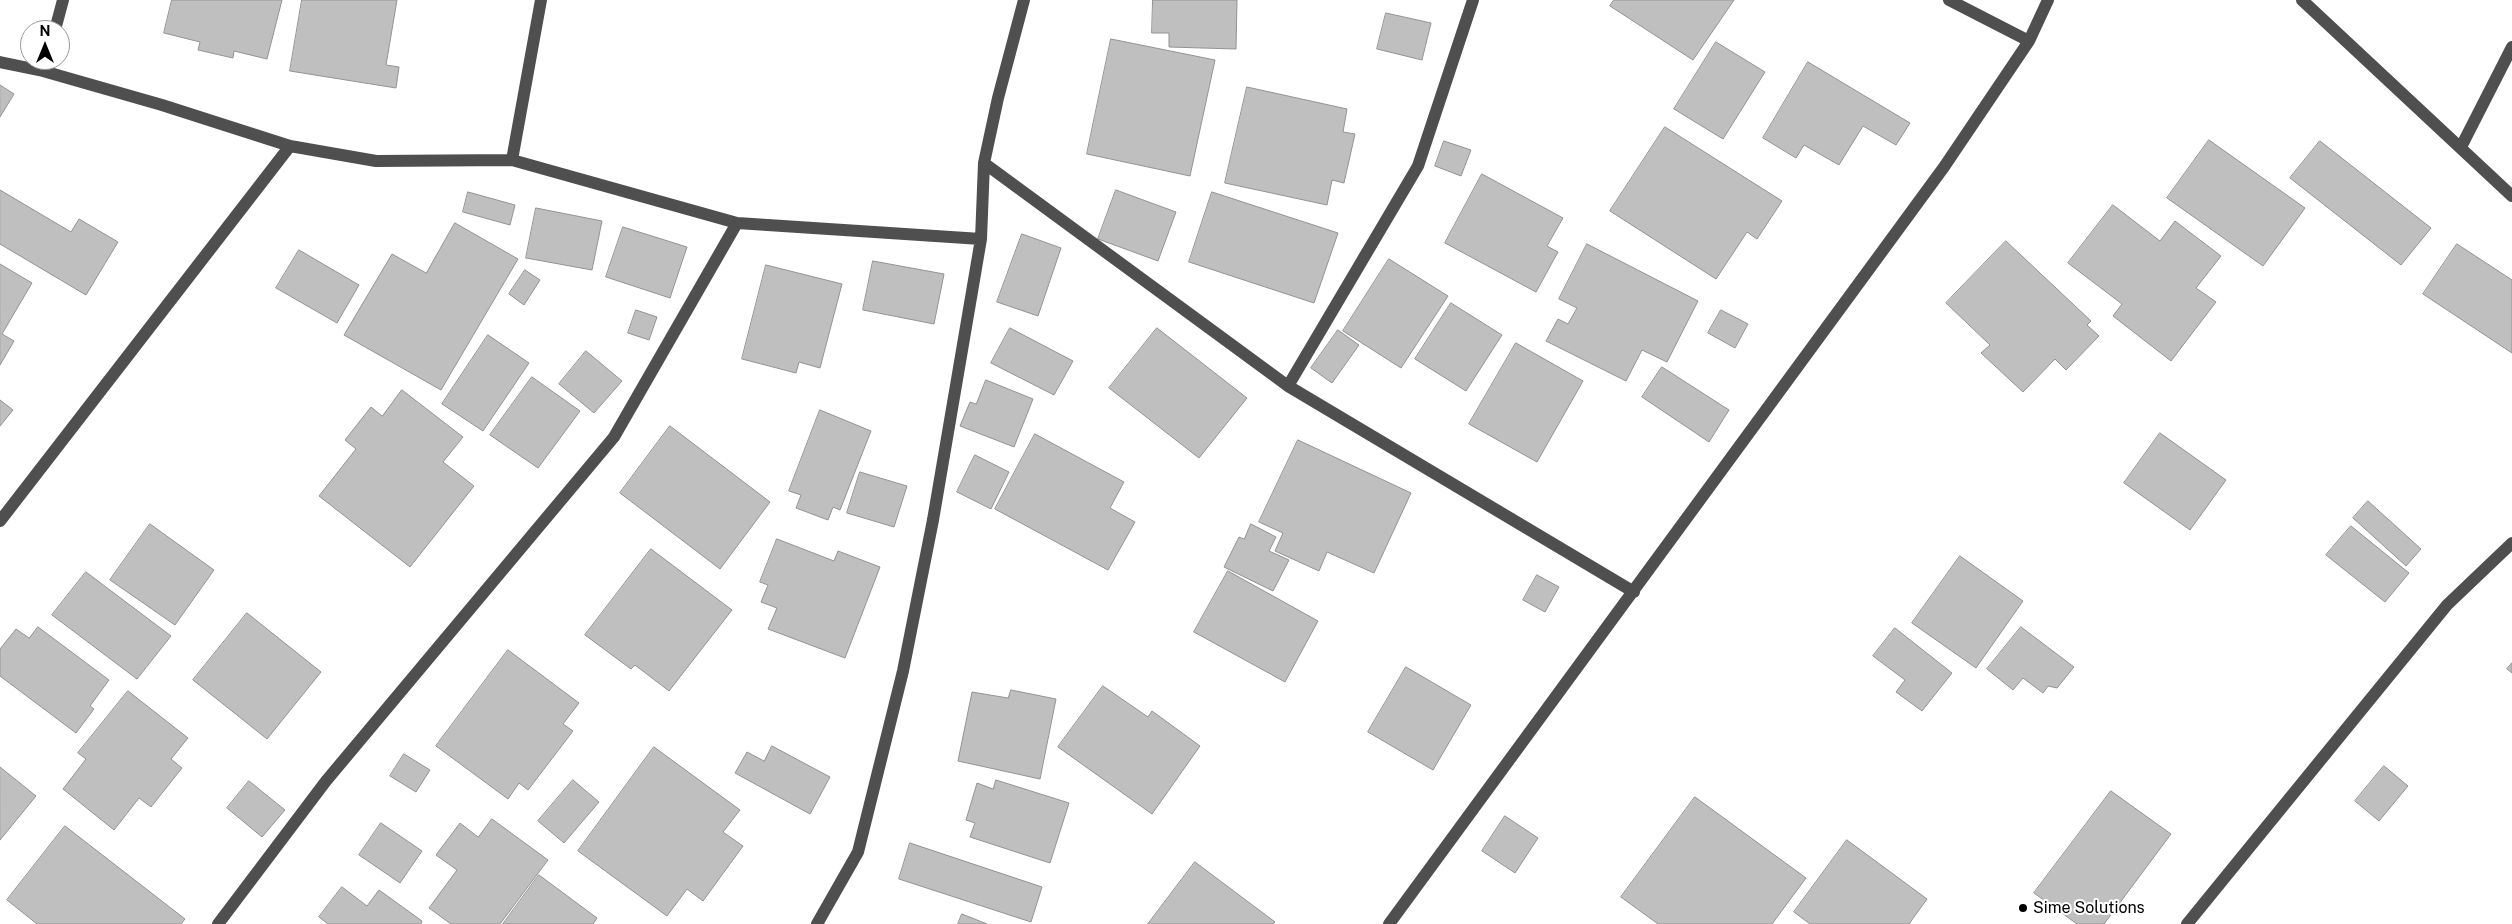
<!DOCTYPE html>
<html>
<head>
<meta charset="utf-8">
<style>
	body { margin:0 }
	#map { position:relative; width:2512px; height:924px; overflow:hidden; background:#fff; font-family:"Public Sans",sans-serif }
	canvas { display:block }
	.north { position:absolute; left:20px; top:20px; width:50px; height:50px; box-sizing:border-box; background:#fff; border:1px solid #999; border-radius:50%; rotate:0deg; font-size:14px; font-weight:700; line-height:20px; text-align:center; color:#000 }
	.north::after { content:''; display:block; margin:auto; width:18px; height:22px; background:#000; clip-path:polygon(50% 0,100% 100%,50% 72%,0 100%) }
</style>
</head>
<body>
<div id="map">
<canvas width="2512" height="924"></canvas>
<div class="north">N</div>
</div>
<script>
const g = document.querySelector('canvas').getContext('2d');
g.lineJoin = 'round';
function fillPath(path, color) {
  g.fillStyle = color;
  g.fill(path, 'evenodd');
}
function trace(path, color, width, dash) {
  g.strokeStyle = color;
  g.lineWidth = width;
  g.lineCap = dash ? 'butt' : 'round';
  g.setLineDash(dash || []);
  g.stroke(path);
}
function write(font, color, halo, rows, align = 'center') {
  g.font = font + ' "Public Sans",sans-serif';
  g.lineWidth = 4;
  g.setLineDash([]);
  g.textBaseline = 'middle';
  g.strokeStyle = halo;
  g.fillStyle = color;
  for (const [text, x, y, turn = 0] of rows) {
    g.save();
    g.translate(x, y);
    g.rotate((+turn || 0) * Math.PI / 180);
    g.textAlign = isNaN(turn) ? turn : align;
    if (halo) g.strokeText(text, 0, 0);
    g.fillText(text, 0, 0);
    g.restore();
  }
}
const building = new Path2D(`
	M172,0h110l-15,59 -33,-8 -1,7 -35,-8 2,-8 -36,-9z
	M302,0h95l-11,65 13,2 -3,21 -106,-17z
	M1153,0h84l-1,49 -67,-2v-14h-17z
	M1614,0h120l-41,60 -83,-54z
	M1386,13l45,10 -9,37 -45,-11z
	M1111,39l104,21 -25,116 -103,-22z
	M1716,42l49,30 -42,67 -49,-30z
	M1808,62l102,61 -14,22 -33,-19 -24,39 -35,-20 -8,13 -33,-20z
	M0,85l14,9 -14,23z
	M1247,87l100,22 -4,23 12,2 -11,49 -12,-3 -5,25 -102,-22z
	M1665,127l117,74 -25,38 -10,-7 -31,47 -106,-68z
	M2209,140l96,68 -42,58 -96,-68z
	M1444,141l27,9 -10,26 -26,-10z
	M2320,141l111,87 -30,37 -111,-87z
	M1482,174l81,44 -16,28 11,6 -22,40 -91,-49z
	M0,190l71,42 8,-13 39,23 -32,53 -86,-51z
	M1116,190l60,22 -18,49 -60,-22z
	M468,192l47,13 -5,20 -47,-13z
	M1212,192l126,41 -24,70 -125,-41z
	M2113,205l47,36 15,-20 46,35 -25,32 20,14 -45,59 -58,-45 9,-12 -54,-41z
	M536,208l66,13 -10,49 -66,-12z
	M455,223l63,36 -77,131 -97,-55 48,-81 34,19z
	M623,227l64,20 -17,51 -64,-21z
	M1022,234l39,14 -23,68 -41,-14z
	M2006,241l85,80 -4,4 12,11 -33,34 -11,-11 -32,33 -42,-39 9,-8 -44,-42z
	M1587,244l111,57 -31,61 -25,-12 -16,31 -80,-40 12,-22 10,5 9,-16 -18,-9z
	M2457,244l55,36v73l-89,-59z
	M299,250l60,35 -22,38 -61,-35z
	M1389,259l59,37 -47,72 -58,-37z
	M873,261l71,13 -10,50 -71,-14z
	M0,264l32,19 -30,51 12,7 -14,24z
	M766,265l76,19 -22,84 -21,-6 -3,11 -54,-14z
	M525,270l15,10 -16,25 -15,-11z
	M1451,303l51,32 -36,56 -51,-32z
	M636,310l21,7 -8,23 -21,-7z
	M1721,310l27,14 -13,24 -27,-15z
	M1010,328l63,33 -19,34 -63,-32z
	M1157,328l90,70 -48,60 -90,-70z
	M1338,330l21,15 -27,38 -21,-15z
	M488,335l41,28 -46,68 -41,-27z
	M1516,343l67,38 -46,81 -68,-38z
	M586,351l36,30 -28,32 -35,-29z
	M1662,367l67,43 -20,32 -67,-45z
	M532,377l48,34 -42,57 -48,-33z
	M986,380l47,19 -19,48 -54,-21 10,-24 6,2z
	M402,390l61,47 -20,25 31,24 -64,81 -91,-71 37,-47 -11,-9 26,-33 11,9z
	M0,400l13,10 -13,16z
	M820,410l51,21 -31,79 -7,-3 -5,13 -32,-12 5,-13 -12,-4z
	M670,426l100,76 -50,67 -100,-76z
	M2160,433l66,47 -36,50 -66,-47z
	M1035,434l89,48 -14,26 25,14 -27,48 -113,-61z
	M1298,440l113,53 -37,80 -47,-21 -8,19 -44,-20 8,-18 -24,-11z
	M975,455l34,17 -18,37 -34,-17z
	M860,472l47,14 -13,41 -47,-14z
	M2368,501l53,48 -15,17 -53,-48z
	M150,524l64,46 -39,55 -65,-45z
	M1251,524l25,13 -7,14 20,9 -16,31 -49,-24 15,-30 5,2z
	M2351,526l58,47 -24,29 -59,-47z
	M777,539l57,22 4,-10 42,16 -35,91 -77,-29 9,-21 -16,-6 7,-17 -8,-3z
	M651,549l81,61 -63,81 -34,-26 -4,4 -46,-34z
	M1960,556l63,45 -47,67 -64,-45z
	M1228,571l90,50 -33,61 -91,-50z
	M86,572l85,64 -34,43 -85,-64z
	M1537,575l22,12 -14,25 -22,-12z
	M247,613l74,59 -54,67 -74,-59z
	M38,627l71,53 -19,26 4,3 -18,24 -76,-57v-27l16,-20 13,9z
	M2021,627l53,40 -17,21 -9,-2 -5,7 -20,-15 -10,12 -26,-21z
	M1895,628l57,45 -30,38 -26,-19 9,-12 -32,-24z
	M508,650l71,53 -16,21 10,7 -45,59 -9,-7 -11,16 -72,-53z
	M2512,663v10l-5,-4z
	M1406,667l65,38 -38,65 -65,-38z
	M1103,686l45,31 4,-6 48,35 -48,68 -94,-67z
	M1011,690l45,9 -16,80 -82,-18 14,-69 36,6z
	M128,691l60,47 -17,21 11,9 -31,39 -12,-9 -25,32 -51,-41 23,-30 -8,-6z
	M772,746l58,31 -20,37 -75,-41 12,-21 17,9z
	M654,747l86,63 -17,22 20,14 -40,55 -16,-12 -20,27 -89,-65z
	M404,754l26,16 -14,22 -26,-16z
	M2384,766l24,20 -29,35 -24,-20z
	M0,767l36,29 -36,44z
	M573,780l26,22 -35,41 -26,-22z
	M996,780l73,23 -19,60 -80,-26 5,-14 -9,-3 11,-37 16,6z
	M249,781l36,29 -23,27 -35,-29z
	M2111,791l60,43 -67,90h-27l-43,-31z
	M1695,797l111,81 -34,46h-114l-37,-27z
	M1505,816l33,22 -23,35 -33,-22z
	M492,819l56,41 -48,64h-49l-22,-16 28,-38 -21,-15 24,-32 18,14z
	M381,823l41,28 -22,32 -41,-28z
	M65,826l120,93 -4,5h-144l-30,-24z
	M1847,840l80,59 -18,25h-99l-16,-12z
	M910,843l132,44 -11,35 -132,-43z
	M1195,862l80,60 -2,2h-125z
	M539,875l58,43 -4,6h-90z
	M342,887l25,19 12,-16 43,31 -1,3h-93l-9,-7z
	M962,914l25,10h-29z`);
const minor = new Path2D(`
	M1949,0l80,41 19,-41
	M2302,0l210,196
	M55,30l8,-30
	M0,62l43,9 119,34 128,41 86,15 136,-1 225,63 244,16
	M2461,147l51,-100
	M512,160l29,-160
	M984,163l304,223 346,206
	M1288,386l130,-220 55,-166
	M0,521l290,-375
	M218,924l108,-143 288,-344 123,-214
	M817,924l41,-72 45,-181 30,-151 48,-281 3,-76 14,-65 26,-98
	M1389,924l555,-757 85,-126
	M2187,924l260,-319 65,-62`);
const markers = [
	[2023,908,5,"#000"]
];
const poiNames = [
	["Sime Solutions",2033,908]
];
fillPath(building, '#bfbfbf');
trace(building, '#939393', 1);
trace(minor, '#4f4f4f', 12);
for (const [x, y, r, color] of markers) {
  const dot = new Path2D();
  dot.arc(x, y, r, 0, 2 * Math.PI);
  g.fillStyle = color;
  g.fill(dot);
  trace(dot, '#fff', 2);
}
write('16px', '#000', '#fff', poiNames, 'left');
</script>
</body>
</html>
